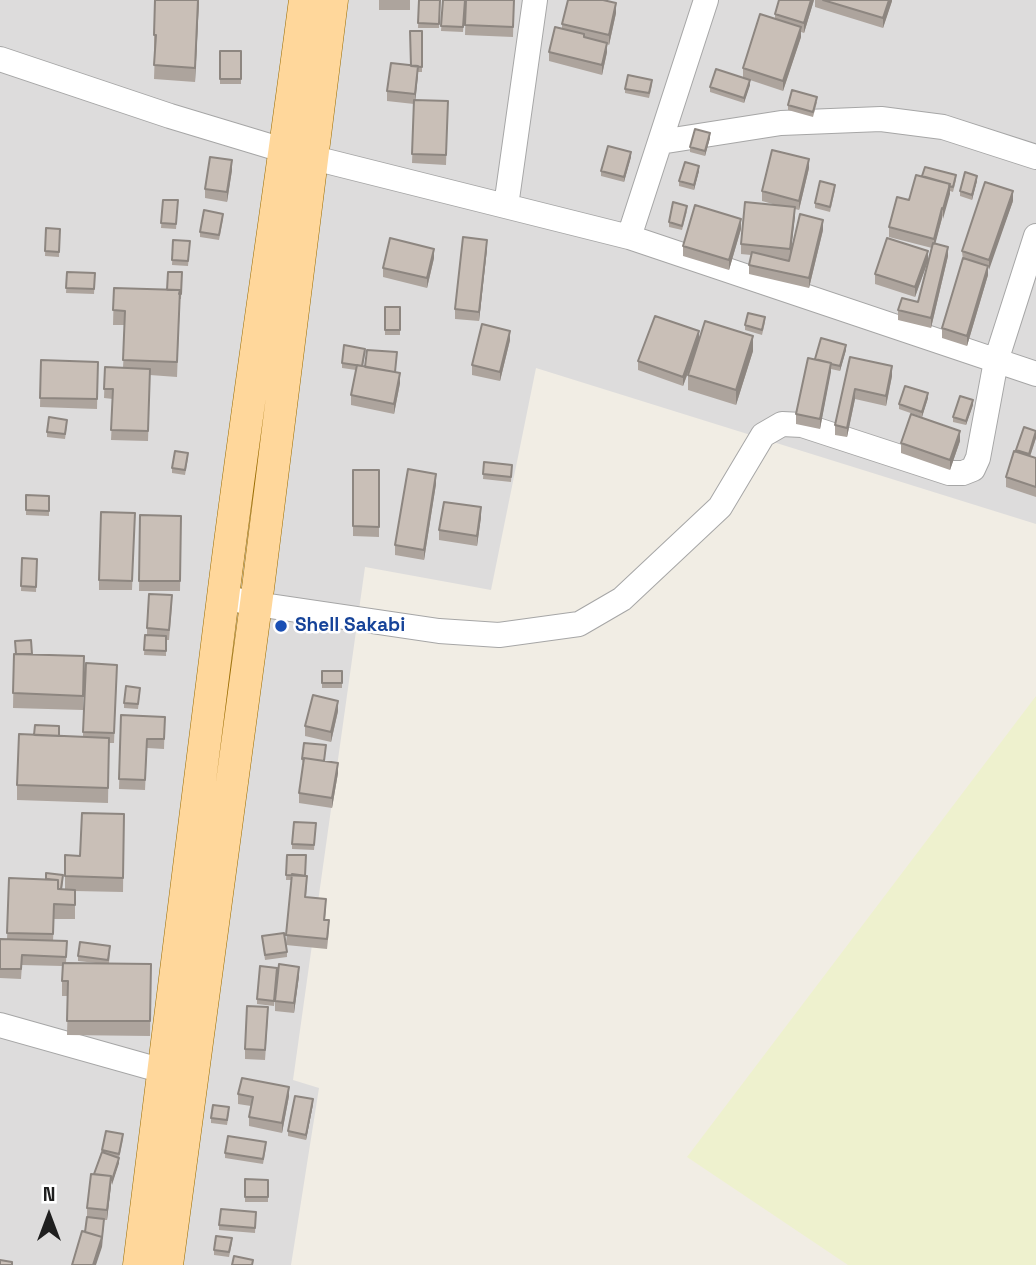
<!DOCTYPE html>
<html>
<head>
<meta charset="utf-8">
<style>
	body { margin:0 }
	#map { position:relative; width:1036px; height:1265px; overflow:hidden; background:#f1ede4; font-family:"Space Grotesk",sans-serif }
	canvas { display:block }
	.north { position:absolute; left:14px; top:1181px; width:70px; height:70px; -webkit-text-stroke:5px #fff; paint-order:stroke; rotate:0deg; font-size:19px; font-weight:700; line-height:28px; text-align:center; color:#1f1f1f }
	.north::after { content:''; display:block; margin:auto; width:24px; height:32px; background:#1f1f1f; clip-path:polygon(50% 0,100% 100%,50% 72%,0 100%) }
</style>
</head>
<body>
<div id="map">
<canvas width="1036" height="1265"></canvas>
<div class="north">N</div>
</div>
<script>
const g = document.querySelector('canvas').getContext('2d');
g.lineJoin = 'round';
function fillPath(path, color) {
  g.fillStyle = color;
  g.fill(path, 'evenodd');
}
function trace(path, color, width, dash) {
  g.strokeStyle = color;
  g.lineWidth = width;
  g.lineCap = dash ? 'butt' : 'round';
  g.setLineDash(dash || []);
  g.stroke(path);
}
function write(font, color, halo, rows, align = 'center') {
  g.font = font + ' "Space Grotesk",sans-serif';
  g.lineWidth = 5;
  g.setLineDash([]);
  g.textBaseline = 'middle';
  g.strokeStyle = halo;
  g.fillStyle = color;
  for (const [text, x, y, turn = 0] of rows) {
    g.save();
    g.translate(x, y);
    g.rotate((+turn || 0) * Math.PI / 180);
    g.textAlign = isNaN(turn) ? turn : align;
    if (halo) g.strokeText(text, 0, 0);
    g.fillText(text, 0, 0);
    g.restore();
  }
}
const residential = new Path2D(`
	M0,0h1036v524l-500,-156 -45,222 -126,-23 -72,513 26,8 -28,177h-291z`);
const farmland = new Path2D(`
	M1036,696v569h-188l-161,-108z`);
const minor = new Path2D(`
	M0,59l170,57 116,35 343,86 407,137
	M660,142l121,-19 100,-4 62,8 93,30
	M506,206l29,-206
	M629,237l77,-237
	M223,597l33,7 183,27 60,4 80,-11 43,-25 98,-92 43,-72 19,-11 20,1 147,48h14l10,-4 5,-11 18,-97 40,-125
	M0,1025l181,51`);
const major = new Path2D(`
	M139,1265c30,-222 55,-445 84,-668 25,-199 56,-398 82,-597
	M167,1265l89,-661 76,-604`);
const wall = new Path2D(`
	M155,0h44l-4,82 -41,-3 1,-30h-1v-14z
	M379,0h31v10h-31z
	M419,0h21l-1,28h-21z
	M443,0h22l-2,32 -22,-1z
	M466,0h48l-1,37 -48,-2z
	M814,0l-10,33 -3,-1v5l-18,54 -33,-11v5l-6,18 -34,-11v-5l33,-9v-10l32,-49v-5z
	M815,0h77v1l-9,27 -68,-21z
	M616,13l-7,32 -2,-1v8l-5,23 -53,-14v-9l13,-23v-5z
	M422,31v41h-4l-3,28 33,1 -2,64 -34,-2 2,-59 -27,-3v-10l24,-25z
	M220,51h21v33h-21z
	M652,85l-3,13 -24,-5v-4z
	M817,102l-4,15 -25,-7v-5z
	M710,138l-5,18 -15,-4v-5z
	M631,157l-7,25 -23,-6v-5z
	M809,168l-10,42 -4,-1 -4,41 32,-20 -14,58 -60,-14v-9l2,-10 -10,-1v-10l39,-38 -18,-5v-10z
	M232,170l-5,32 -22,-4v-9z
	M699,171l-5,19 -15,-4v-5z
	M922,176l34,4 -3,12 -3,-1 -15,52 13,13 -17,72 -33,-8v-10l20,-8 14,-54 -43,-11v-10l20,-27z
	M977,181l-5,19 -12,-4v-5z
	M835,190l-5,22 -15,-4v-5z
	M163,200h15l-2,29 -15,-1z
	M1013,201l-25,68v6l-21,71 -25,-8v-10l21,-67 -1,-10z
	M687,211l-5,19 -13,-3v-5z
	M223,219l-4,21 -19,-3v-5z
	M46,228l14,1 -1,28 -14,-1z
	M741,229l-12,41 -46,-14v-10z
	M173,240l17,1 -2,25 -16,-1z
	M487,249l-8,72 -24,-2v-10z
	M434,258l-7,30 -44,-11v-9z
	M928,261l-13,36 -40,-13v-10z
	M67,272l28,1 -1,21 -28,-1z
	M182,272l-1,27h-1l-3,78 -27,-2 -2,66 -37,-1 2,-41 -9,-1 1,-31 18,1 2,-43h-12l1,-37 53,2z
	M385,307h15v28h-15z
	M765,322l-3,13 -17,-5v-5z
	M699,339l54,12 -17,54 -48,-15v-15l4,-12 -9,23 -45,-16v-9z
	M510,340l-10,41 -28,-6v-10z
	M846,350l-6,21 -9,-2 -11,60 -24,-5v-10l19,-55z
	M365,353l-2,13 33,7 4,10 -6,31 -43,-9v-10l5,-25 -14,-2v-5z
	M850,357l42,19 -6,30 -31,-7 -8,38 -12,-2v-10z
	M41,360l57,2 -1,47 -57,-2z
	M928,398l-6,19 -23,-8v-5z
	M973,405l-7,20 -13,-3v-5z
	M67,425l-2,14 -18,-2v-5z
	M1036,431v7l-6,19 6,1v39l-30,-10v-10l10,-27z
	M960,441l-10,29 -49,-17v-10z
	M188,458l-3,17 -13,-2v-5z
	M484,462l28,3 -1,17 -28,-3z
	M353,470h26v67l-26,-1z
	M436,484l-12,76 -29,-5v-10z
	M26,495l23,1v20l-23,-1z
	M135,513l-3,77h-33v-10z
	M140,515l41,1 -1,75h-41z
	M481,517l-4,29 -38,-6v-10z
	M22,558l15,1 -1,33 -15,-1z
	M172,605l-3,35h-3v16l-22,-1 1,-20h2v-7z
	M14,654l70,2 -1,54 -70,-2z
	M117,665l-3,78h-5l-1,60 -91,-3v-15l42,-49 24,1v-5z
	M322,671h20v17h-20z
	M140,692l-2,17 -14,-1v-5z
	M338,711l-7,31 -26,-6v-10z
	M121,715l44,2 -1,32 -17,-1 -2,42 -26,-1z
	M302,759l23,2 13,12 -6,35 -33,-5v-10l4,-29z
	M124,814l-1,78 -48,-1v28h-21l-1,22h14l-1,22h30l-18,-2v-5l32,-5 -1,12 42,1 -1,72 -83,-1 1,-39h-6v-30l-40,-1 -1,14 -21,-1v-39l7,1 2,-62 54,2 -1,9h3v-34l15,1z
	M316,823l-2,27 -22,-1v-5z
	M287,855l18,21 2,10 -1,11 20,12 -1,11 4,10 -2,19 -41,-4 5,-65h-5z
	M262,936l25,16v5l-22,3z
	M277,973l-3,33 -17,-2v-5z
	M299,976l-5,37 -19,-2v-10z
	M268,1017l-3,43 -20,-1v-10z
	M238,1094l51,2 -7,37 -33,-7v-9l2,-11 -13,-2z
	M313,1104l-7,36 -18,-4v-5z
	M229,1112l-2,13 -16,-2v-5z
	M123,1139l-4,19v5l-8,22 -4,35h-3l-2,27 -17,-15 2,-14v-10l7,-34 8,-24z
	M266,1147l-3,17 -38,-6v-5z
	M245,1179l23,1v22h-23z
	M256,1212l-1,21 -36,-3v-5z
	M232,1243l-3,14 -15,-2v-5z`);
const shadedWall = new Path2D(`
	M198,0h1l-4,82v-14z
	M811,0h3l-10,33v-10z
	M889,0h3v1l-9,27v-10z
	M616,3v10l-7,32v-10z
	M801,27v10l-18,54v-10z
	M607,43v9l-5,23v-10z
	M418,66v10l-3,28v-10z
	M750,80v5l-6,18v-5z
	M710,133v5l-5,18v-5z
	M631,152v5l-7,25v-5z
	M809,159v9l-10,42v-9z
	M232,160v10l-5,32v-10z
	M699,166v5l-5,19v-5z
	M977,176v5l-5,19v-5z
	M950,184v10l-7,25v-10z
	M1013,191v10l-24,69v-10z
	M795,207v10l-5,42v-10z
	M942,208v10l-8,31v-10z
	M741,219v10l-12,41v-10z
	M823,220v10l-14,58v-10z
	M487,240v9l-8,72v-9z
	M948,247v9l-17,72v-10z
	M434,249v9l-7,30v-10z
	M928,251v10l-13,36v-10z
	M988,266v9l-21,71v-10z
	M510,331v9l-10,41v-9z
	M699,331v10l-16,45v-9z
	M753,336v15l-17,54v-15z
	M846,345v5l-6,21v-5z
	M831,363v9l-11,57v-10z
	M892,366v10l-6,30v-10z
	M400,373v10l-6,31v-10z
	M855,389v10l-8,38v-9z
	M928,393v5l-6,19v-5z
	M973,400v5l-7,20v-4z
	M960,431v10l-10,29v-10z
	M1036,433v5l-7,21v-5z
	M436,474v10l-12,76v-10z
	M481,507v10l-4,29v-10z
	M338,701v10l-7,31v-10z
	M338,763v10l-6,35v-10z
	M299,967v9l-5,37v-10z
	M289,1087v9l-7,37v-10z
	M313,1099v5l-7,36v-5z
	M119,1158v5l-7,22v-5z
	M111,1176v10l-4,34v-10z
	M104,1219l-2,28 -6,18h-3z`);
const building = new Path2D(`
	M155,0h43l-3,68 -41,-3 2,-30h-2z
	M419,0h21l-1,24 -21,-1z
	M443,0h22l-2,27 -22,-1z
	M466,0h48l-1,27 -48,-2z
	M568,0h35l13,3 -7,32 -47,-11z
	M779,0h32l-7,23 -29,-9z
	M823,0h66l-6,18z
	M760,14l41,13 -18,54 -40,-13z
	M555,27l29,7v3l23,6 -5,22 -53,-13z
	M410,31h12v36l-11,-1z
	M220,51h21v28h-21z
	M391,63l27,3 -3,28 -28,-3z
	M716,69l34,11 -6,18 -34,-11z
	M628,75l24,5 -3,13 -24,-4z
	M792,90l25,7 -4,15 -25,-7z
	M414,100l34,1 -2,54 -34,-1z
	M695,129l15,4 -5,18 -15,-4z
	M608,146l23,6 -7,25 -23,-6z
	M772,150l37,9 -10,42 -37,-10z
	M210,157l22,3 -5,32 -22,-3z
	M685,162l14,4 -5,19 -15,-4z
	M925,167l31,8 -3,12 -4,-1 1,-2 -28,-8z
	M965,172l12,4 -5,19 -12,-4z
	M916,175l34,9 -7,25 -1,-1 -8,31 -45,-12 8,-30 12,3z
	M820,181l15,4 -5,22 -15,-4z
	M985,182l28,9 -24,69 -27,-9z
	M163,200h15l-2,24 -15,-1z
	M673,202l14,4 -5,20 -13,-4z
	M745,202l50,5 -5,42 -49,-5z
	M695,205l46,14 -12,41 -46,-14z
	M204,210l19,4 -4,21 -19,-3z
	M800,214l23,6 -14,58 -60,-13 3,-13 37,9z
	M46,228l14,1 -1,23 -14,-1z
	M463,237l24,3 -8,72 -24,-3z
	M390,238l44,11 -7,29 -44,-10z
	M887,238l41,13 -13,36 -40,-13z
	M173,240l17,1 -2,20 -16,-1z
	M933,243l15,4 -17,71 -33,-8 4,-12 16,4z
	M963,258l25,8 -21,70 -25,-8z
	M67,272l28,1 -1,16 -28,-1z
	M168,272h14l-1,22h-2l1,-4h-13z
	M114,288l66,2 -3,72 -54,-2 2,-49 -12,-1z
	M385,307h15v23h-15z
	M748,313l17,4 -3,13 -17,-5z
	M655,316l44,15 -16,46 -45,-16z
	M705,321l48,15 -17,54 -48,-15z
	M482,324l28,7 -10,41 -28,-7z
	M821,338l25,7 -6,21 -9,-2v-1l-16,-4z
	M344,345l21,4 -3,17 -20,-3z
	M367,350l30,2 -2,20 -30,-5z
	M850,357l42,9 -6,30 -31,-7 -8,39 -12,-3z
	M808,358l23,5 -11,56 -24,-5z
	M41,360l57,2 -1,37 -57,-1z
	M357,365l43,8 -6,31 -43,-9z
	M105,367l45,2 -2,62 -37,-1 2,-41h-9z
	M905,386l23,7 -6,19 -23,-8z
	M960,396l13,4 -7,21 -13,-4z
	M911,414l49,17 -10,29 -49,-17z
	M49,417l18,3 -2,14 -18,-2z
	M1024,427l12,4 -7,23 -13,-4z
	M175,451l13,2 -3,17 -13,-2z
	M1014,451l22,7v29l-30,-10z
	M484,462l28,3 -1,12 -28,-3z
	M408,469l28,5 -12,76 -29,-5z
	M353,470h26v57l-26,-1z
	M26,495l23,1v15l-23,-1z
	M444,502l37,5 -4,29 -38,-6z
	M101,512l34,1 -3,68 -33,-1z
	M140,515l41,1 -1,65h-41z
	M22,558l15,1 -1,28 -15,-1z
	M149,594l23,1 -3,35 -22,-2z
	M145,635l21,1v15l-22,-1z
	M31,640l1,14h-16l-1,-13z
	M14,654l70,2 -1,40 -70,-3z
	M86,663l31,2 -3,68 -31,-1z
	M322,671h20v12h-20z
	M126,686l14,2 -2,16 -14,-1z
	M313,695l25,6 -7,31 -26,-6z
	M121,715l44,2 -1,22h-17l-2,41 -26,-1z
	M35,725l24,1v10l-25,-1z
	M19,734l90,4 -1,50 -91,-3z
	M304,743l22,2 -2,16 -20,-3v1h-2z
	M304,758l34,5 -6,35 -33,-5z
	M82,813l42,1 -1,64 -58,-2v-21l15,1z
	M294,822l22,1 -2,22 -22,-1z
	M287,855h19l-1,21 -19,-1z
	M46,873l17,2 -2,14h-3v-9l-12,-1z
	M292,874l15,2 -2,21 21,2 -2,21h5l-2,19 -41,-4z
	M9,878l49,2v9l17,1v15l-21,-1 -1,30 -46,-1z
	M284,933l3,19 -22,3 -3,-19z
	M0,939l67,2 -1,16 -44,-2 -1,14h-21z
	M80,942l30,4 -2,14 -30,-4z
	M63,963l88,1 -1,57h-83l1,-40h-6z
	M279,964l20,3 -5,36 -19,-2z
	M260,966l17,2 -3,33 -17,-2z
	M247,1006l21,1 -3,43 -20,-1z
	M242,1078l47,9 -7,36 -33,-6 4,-20 -15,-3z
	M295,1096l18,3 -7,36 -18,-4z
	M213,1105l16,2 -2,13 -16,-2z
	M106,1131l17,3 -4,20 -17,-4z
	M228,1136l38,6 -3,17 -38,-6z
	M102,1152l17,6 -7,22h-1v-4l-17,-2z
	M91,1174l20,2 -4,34 -20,-2z
	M245,1179l23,1v17h-23z
	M221,1209l35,3 -1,16 -36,-3z
	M87,1217l17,2 -2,19v-1l-17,-5z
	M82,1231l20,6 -9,28h-21z
	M216,1236l16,2 -3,14 -15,-2z
	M234,1256l19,4 -1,5h-20z
	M0,1260l12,2v3h-12z`);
const markers = [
	[281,626,7,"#1a4fb4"]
];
const transitNames = [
	["Shell Sakabi",295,626]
];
fillPath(residential, '#dddcdc');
fillPath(farmland, '#eef1ce');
trace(minor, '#a6a6a6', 26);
trace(major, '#9a6c00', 33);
trace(minor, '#fff', 24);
trace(major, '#ffd79b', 32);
fillPath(wall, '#ada49d');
fillPath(shadedWall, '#8d8680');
fillPath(building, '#c9bfb7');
trace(building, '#8d8680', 2);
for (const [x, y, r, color] of markers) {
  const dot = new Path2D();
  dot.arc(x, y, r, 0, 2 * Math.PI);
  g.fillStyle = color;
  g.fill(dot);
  trace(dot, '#fff', 2.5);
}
write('bold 19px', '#164399', '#fff', transitNames, 'left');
</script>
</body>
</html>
